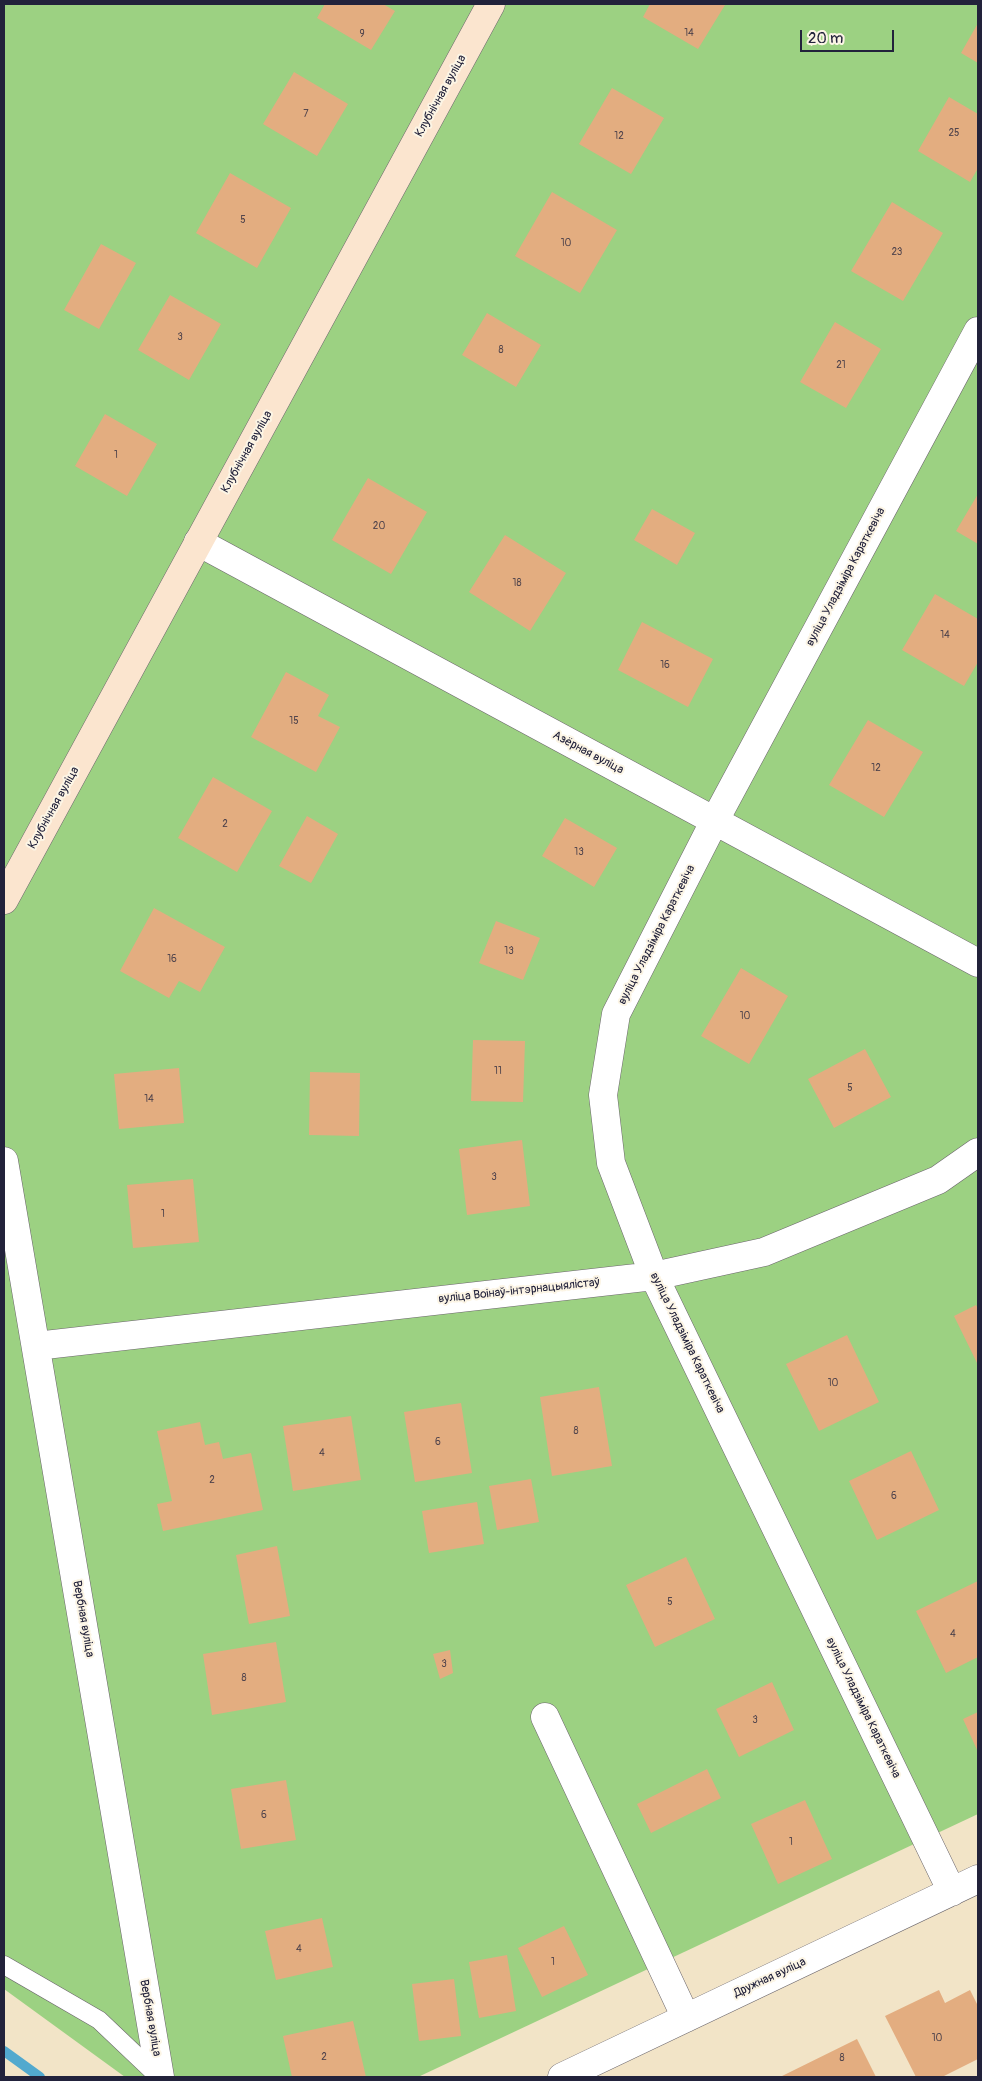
<!DOCTYPE html>
<html>
<head>
<meta charset="utf-8">
<style>
	body { margin:0 }
	#map { position:relative; width:982px; height:2081px; overflow:hidden; background:#f2e4c7; font-family:Pangolin,sans-serif }
	canvas { display:block }
	.frame { position:absolute; inset:0; border:5px solid #22223b; pointer-events:none }
	.scale { position:absolute; left:800px; top:30px; width:94px; height:22px; box-sizing:border-box; border:2px solid #22223b; border-top:0; padding-left:6px; font-size:15px; line-height:18px; white-space:nowrap; color:#22223b; -webkit-text-stroke:4px #fcf5e5; paint-order:stroke }
</style>
</head>
<body>
<div id="map">
<canvas width="982" height="2081"></canvas>
<div class="frame"></div>
<div class="scale">20 m</div>
</div>
<script>
const g = document.querySelector('canvas').getContext('2d');
g.lineJoin = 'round';
function fillPath(path, color) {
  g.fillStyle = color;
  g.fill(path, 'evenodd');
}
function trace(path, color, width, dash) {
  g.strokeStyle = color;
  g.lineWidth = width;
  g.lineCap = dash ? 'butt' : 'round';
  g.setLineDash(dash || []);
  g.stroke(path);
}
function write(font, color, halo, rows, align = 'center') {
  g.font = font + ' Pangolin,sans-serif';
  g.lineWidth = 4;
  g.setLineDash([]);
  g.textBaseline = 'middle';
  g.strokeStyle = halo;
  g.fillStyle = color;
  for (const [text, x, y, turn = 0] of rows) {
    g.save();
    g.translate(x, y);
    g.rotate((+turn || 0) * Math.PI / 180);
    g.textAlign = isNaN(turn) ? turn : align;
    if (halo) g.strokeText(text, 0, 0);
    g.fillText(text, 0, 0);
    g.restore();
  }
}
const green = new Path2D(`
	M4,4h974v1810l-560,263h-293l-121,-88z`);
const stream = new Path2D(`
	M4,2051l36,26`);
const building = new Path2D(`
	M325,4h58l12,7 -24,39 -54,-32z
	M650,4h73l2,1 -27,44 -55,-32z
	M978,23v40l-17,-10z
	M294,72l54,32 -31,52 -54,-32z
	M612,88l52,30 -33,56 -52,-30z
	M949,97l29,17v54l-8,14 -52,-31z
	M230,173l61,35 -34,60 -61,-35z
	M552,192l65,38 -37,63 -65,-37z
	M892,202l51,31 -40,68 -52,-30z
	M101,244l35,19 -37,66 -35,-19z
	M170,295l51,29 -32,56 -51,-30z
	M487,313l54,32 -25,42 -54,-32z
	M835,322l46,27 -35,59 -46,-26z
	M105,414l52,30 -30,52 -52,-30z
	M368,478l59,34 -36,62 -59,-34z
	M978,494v50l-22,-13z
	M652,509l43,24 -18,32 -43,-25z
	M505,535l61,38 -36,58 -61,-39z
	M935,594l43,25v43l-14,24 -62,-36z
	M642,622l71,37 -25,48 -70,-37z
	M286,672l43,23 -11,21 22,11 -24,45 -65,-35z
	M868,720l55,32 -39,65 -55,-32z
	M213,777l59,34 -35,61 -59,-34z
	M307,816l31,18 -27,49 -32,-17z
	M565,818l52,30 -23,39 -52,-31z
	M154,908l71,39 -25,45 -21,-11 -10,17 -49,-27z
	M496,921l44,17 -17,42 -44,-17z
	M741,968l47,28 -39,68 -48,-28z
	M473,1040l52,1 -2,61 -52,-1z
	M865,1049l26,48 -57,31 -26,-49z
	M179,1068l5,55 -65,6 -5,-55z
	M310,1072l50,1 -1,63 -50,-1z
	M522,1140l8,66 -63,9 -8,-66z
	M193,1179l6,63 -66,6 -6,-63z
	M976,1305l2,4v56l-24,-49z
	M847,1335l32,67 -60,29 -33,-67z
	M599,1387l13,79 -60,10 -12,-79z
	M461,1403l11,70 -57,9 -11,-70z
	M351,1416l10,64 -68,11 -10,-65z
	M200,1422l5,23 14,-3 4,17 28,-6 12,57 -100,21 -6,-27 15,-3 -15,-70z
	M911,1451l28,59 -62,30 -28,-59z
	M531,1479l8,43 -42,8 -8,-44z
	M477,1502l7,42 -55,9 -7,-42z
	M277,1546l13,70 -41,8 -13,-69z
	M686,1557l29,62 -60,28 -29,-62z
	M978,1581v76l-32,16 -30,-62z
	M276,1642l10,60 -74,13 -9,-61z
	M450,1650l3,23 -13,6 -7,-25z
	M772,1682l22,48 -55,27 -23,-48z
	M978,1712v40l-15,-33z
	M707,1769l14,29 -70,35 -14,-29z
	M286,1780l10,60 -55,9 -10,-60z
	M805,1800l27,59 -54,25 -27,-60z
	M322,1918l11,49 -57,13 -11,-49z
	M564,1926l24,49 -46,22 -24,-49z
	M507,1955l9,56 -37,7 -10,-56z
	M454,1979l7,57 -42,5 -7,-57z
	M939,1990l6,13 25,-13 8,16v53l-36,18h-26l-31,-61z
	M353,2021l13,56h-74l-9,-41z
	M857,2039l19,38h-96z`);
const lane = new Path2D(`
	M4,1965l95,55 60,57`);
const street = new Path2D(`
	M198,542l780,421
	M4,1161l156,916
	M36,1346l618,-70 110,-24 174,-72 40,-28
	M545,1717l141,301
	M952,1892l-298,-616 -43,-113 -8,-68 13,-81 98,-192 264,-491
	M562,2077l416,-198`);
const secondary = new Path2D(`
	M4,900l487,-896`);
const numberNames = [
	["14",689,33],
	["9",362,34],
	["7",306,114],
	["25",954,133],
	["12",619,136],
	["5",243,220],
	["10",566,243],
	["23",897,252],
	["3",180,337],
	["8",501,350],
	["21",841,365],
	["1",116,455],
	["20",379,526],
	["18",517,583],
	["14",945,635],
	["16",665,665],
	["15",294,721],
	["12",876,768],
	["2",225,824],
	["13",579,852],
	["13",509,951],
	["16",172,959],
	["10",745,1016],
	["11",498,1071],
	["5",850,1088],
	["14",149,1099],
	["3",494,1177],
	["1",163,1214],
	["10",833,1383],
	["8",576,1431],
	["6",438,1442],
	["4",322,1453],
	["2",212,1480],
	["6",894,1496],
	["5",670,1602],
	["4",953,1634],
	["3",444,1664],
	["8",244,1678],
	["3",755,1720],
	["6",264,1815],
	["1",791,1842],
	["4",299,1949],
	["1",553,1962],
	["10",937,2038],
	["2",324,2057],
	["8",842,2058]
];
const streetNames = [
	["Клубнічная вуліца",441,96,-61],
	["Клубнічная вуліца",247,452,-61],
	["вуліца Уладзіміра Караткевіча",846,577,-62],
	["Азёрная вуліца",588,753,28],
	["Клубнічная вуліца",54,808,-61],
	["вуліца Уладзіміра Караткевіча",657,935,-63],
	["вуліца Воінаў-інтэрнацыялістаў",519,1291,-6],
	["вуліца Уладзіміра Караткевіча",687,1343,64],
	["Вербная вуліца",83,1619,80],
	["вуліца Уладзіміра Караткевіча",863,1708,64],
	["Дружная вуліца",770,1978,-25],
	["Вербная вуліца",150,2018,80]
];
fillPath(green, '#9cd182');
trace(stream, '#52a9ce', 10);
fillPath(building, '#e3ad80');
trace(lane, '#6b666c', 19);
trace(street, '#6b666c', 29);
trace(secondary, '#6b666c', 29);
trace(lane, '#fff', 18);
trace(street, '#fff', 28);
trace(secondary, '#fbe5cf', 28);
write('10px', '#52454c', null, numberNames);
write('12px', '#22223b', '#fcf5e5', streetNames);
</script>
</body>
</html>
